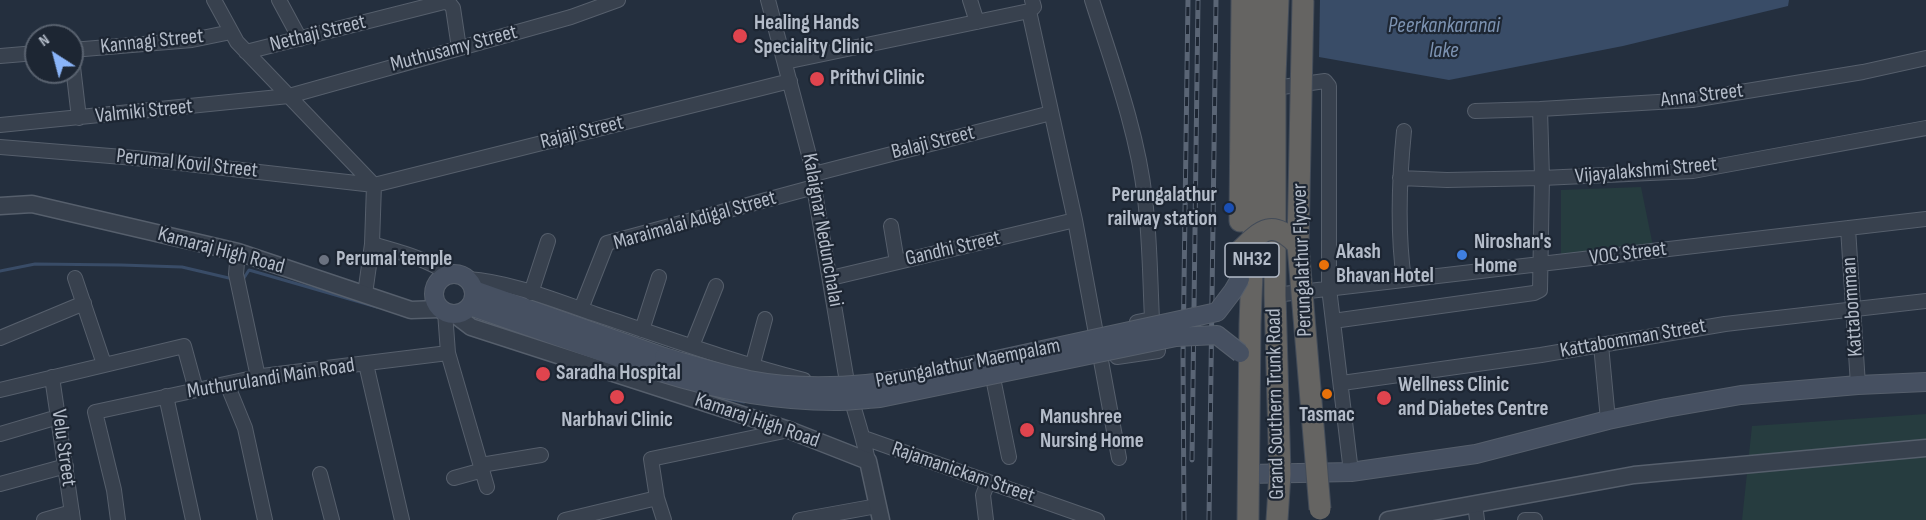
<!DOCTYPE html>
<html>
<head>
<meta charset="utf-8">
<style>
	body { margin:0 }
	#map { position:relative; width:1926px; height:520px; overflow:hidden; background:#242f3e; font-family:"Sofia Sans Condensed",sans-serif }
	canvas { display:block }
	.north { position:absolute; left:24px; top:24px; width:60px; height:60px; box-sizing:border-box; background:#1d2633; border:2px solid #59626f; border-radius:50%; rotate:324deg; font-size:16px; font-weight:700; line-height:24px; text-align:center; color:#b4bcc9 }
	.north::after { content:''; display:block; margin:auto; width:21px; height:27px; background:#8ab4f8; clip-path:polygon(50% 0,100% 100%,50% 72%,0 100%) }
</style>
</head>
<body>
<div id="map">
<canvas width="1926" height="520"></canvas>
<div class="north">N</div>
</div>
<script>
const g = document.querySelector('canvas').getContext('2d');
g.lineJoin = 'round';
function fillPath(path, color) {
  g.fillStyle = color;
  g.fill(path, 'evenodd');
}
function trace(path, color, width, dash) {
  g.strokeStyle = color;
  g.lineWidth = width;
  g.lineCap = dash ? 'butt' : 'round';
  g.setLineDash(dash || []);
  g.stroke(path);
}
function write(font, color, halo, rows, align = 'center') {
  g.font = font + ' "Sofia Sans Condensed",sans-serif';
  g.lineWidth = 4.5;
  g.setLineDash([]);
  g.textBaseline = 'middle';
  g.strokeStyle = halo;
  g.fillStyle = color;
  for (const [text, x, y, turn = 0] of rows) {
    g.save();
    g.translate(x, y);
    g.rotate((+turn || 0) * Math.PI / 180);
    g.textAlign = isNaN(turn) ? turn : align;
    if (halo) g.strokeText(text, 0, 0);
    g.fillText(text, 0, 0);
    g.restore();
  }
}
const green = new Path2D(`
	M1641,187l12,59 -92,10v-66z
	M1926,414v106h-184l10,-94z`);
const water = new Path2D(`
	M1320,0h469l-1,6 -165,40 -174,34 -130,-23z`);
const stream = new Path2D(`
	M0,271l35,-7 86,1 61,2 51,12
	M242,281l7,-11 128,37
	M503,328l32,10
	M700,393l44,9`);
const minor = new Path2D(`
	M214,0l23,42 137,143 -2,59 -7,50
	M279,0l21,39
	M768,0l46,174v13l33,195c6,27 16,52 21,79
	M970,0l7,22
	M1032,0l2,7 -5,4 46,209 44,238
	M1092,0c20,63 46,133 53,199 5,40 5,80 7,120l-15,3
	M72,50l120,-10 39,-8
	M246,52l198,-50 5,1 4,5 6,40
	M0,56l36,-3
	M72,58l7,60
	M785,62l244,-51
	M1275,88l50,-7 4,5v202l22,184
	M1475,111l65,-2 152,-9 171,-28 63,-14
	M0,125l289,-29 282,-79 47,-17
	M1404,131c-5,50 -7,99 0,149
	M0,147l135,11 239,27 416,-104
	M814,174l237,-61
	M1400,178l47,2 95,-2 151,-7 233,-43
	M891,226l6,36
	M1848,228l10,157
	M372,244c27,8 53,14 77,30
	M238,252l-2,22 22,103
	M75,278l29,86
	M831,278l244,-58
	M468,279c43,3 86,21 127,35 69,23 138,48 209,66
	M531,293l17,-52
	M1275,295l651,-76
	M581,309l26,-66 207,-56
	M445,312l3,41 39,134
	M1333,321l201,-28 6,-3 2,-112 -2,-69
	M642,330l17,-53
	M0,338l84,-35
	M1601,345l7,75
	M692,346l24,-60
	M1117,357l41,-6
	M366,364l36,156
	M752,367l13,-48
	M52,377l21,143
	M994,383l15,74
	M1342,383l199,-28 184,-31 201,-23
	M227,384l18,44 20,92
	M0,390l184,-44 12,44
	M166,396l27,124
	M0,434l58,-17
	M864,438l233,82
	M481,465l60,-10
	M320,474l12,46
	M454,478l29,-8
	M0,484l66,-18
	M1475,504l2,16
	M44,520l28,-8
	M118,520l-4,-30 -19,-78 167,-36 186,-23
	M565,520l92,-22
	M664,520l-7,-22 -6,-39 138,-29
	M800,520l77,-14
	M986,520l-3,-25 5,-13
	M1525,520h10`);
const tertiary = new Path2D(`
	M0,206l32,-2 206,48 173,58 28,-1
	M454,314l17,13 318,103 79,31 13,59
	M1388,520l246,-45 292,-27`);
const secondary = new Path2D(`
	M434 294a20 20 0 1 1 40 0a20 20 0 1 1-40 0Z
	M474,290l190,67
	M470,306l190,66
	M1248,474l103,-2 125,-18 132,-34 58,-12 75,-13 117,-10 68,-3`);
const trunk = new Path2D(`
	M1240,221l2,-221
	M1248,520l2,-196 7,-183 -1,-79 2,-62
	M1277,520l3,-46 -5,-179v-218l3,-77`);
const rail = new Path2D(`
	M1192,460l6,-460
	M1184,520l-1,-164 5,-356
	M1209,520l7,-520`);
const secondaryBridge = new Path2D(`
	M664,357c28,8 56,17 85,23 57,11 118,6 174,-4l294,-64 16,-21 7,-12
	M660,372c57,18 114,29 174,29 15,0 31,-2 46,-3l296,-61 41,-2 23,18`);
const trunkBridge = new Path2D(`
	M1303,0l-5,245 22,264
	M1240,251c22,-22 33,-32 58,-6`);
const markers = [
	[740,36,8,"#e0444e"],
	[817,79,8,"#e0444e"],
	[1229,208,6,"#1a4fb4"],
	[1462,255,6,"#3f7fe0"],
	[324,260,6,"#6b7280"],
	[1324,265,6,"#e8710a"],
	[543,374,8,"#e0444e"],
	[1327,394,6,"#e8710a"],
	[617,397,8,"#e0444e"],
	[1384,398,8,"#e0444e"],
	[1027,430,8,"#e0444e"]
];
const shields = [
	[1252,260,54]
];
const shieldNames = [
	["NH32",1252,260]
];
const poiNames = [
	["Healing Hands",754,24],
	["Speciality Clinic",754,48],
	["Prithvi Clinic",830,79],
	["Perungalathur",1217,196,"right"],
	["railway station",1217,220,"right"],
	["Niroshan's",1474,243],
	["Home",1474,267],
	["Akash",1336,253],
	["Bhavan Hotel",1336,277],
	["Perumal temple",336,260],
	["Saradha Hospital",556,374],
	["Wellness Clinic",1398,386],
	["and Diabetes Centre",1398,410],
	["Tasmac",1327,416,"center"],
	["Manushree",1040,418],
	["Nursing Home",1040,442],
	["Narbhavi Clinic",617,421,"center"]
];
const streetNames = [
	["Nethaji Street",318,34,-14],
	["Kannagi Street",152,42,-6],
	["Muthusamy Street",454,49,-15],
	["Anna Street",1702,96,-7],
	["Valmiki Street",144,112,-6],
	["Rajaji Street",582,133,-14],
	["Balaji Street",933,143,-14],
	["Perumal Kovil Street",187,164,6],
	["Vijayalakshmi Street",1646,171,-5],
	["Maraimalai Adigal Street",695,221,-16],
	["Kalaignar Nedunchalai",822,230,80],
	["Gandhi Street",953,249,-13],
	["Kamaraj High Road",221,251,15],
	["VOC Street",1628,254,-7],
	["Perungalathur Flyover",1303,260,-92],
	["Kattabomman",1853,307,-94],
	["Kattabomman Street",1633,339,-10],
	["Perungalathur Maempalam",968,364,-11],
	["Muthurulandi Main Road",271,379,-9],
	["Grand Southern Trunk Road",1276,404,-91],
	["Kamaraj High Road",757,421,19],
	["Velu Street",63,448,82],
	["Rajamanickam Street",963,473,19]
];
const waterNames = [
	["Peerkankaranai",1444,26],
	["lake",1444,51]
];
fillPath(green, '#263c3f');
fillPath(water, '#394c67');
trace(stream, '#394c67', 3);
trace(minor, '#565f6c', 16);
trace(tertiary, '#565f6c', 19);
trace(secondary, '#565f6c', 20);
trace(trunk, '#434c59', 23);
trace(minor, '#38414e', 14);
trace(tertiary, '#38414e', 16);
trace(secondary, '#465061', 18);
trace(trunk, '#656462', 21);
trace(rail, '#5a6575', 5);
trace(rail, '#1d2633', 3, [9]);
trace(secondaryBridge, '#565f6c', 20, []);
trace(trunkBridge, '#434c59', 23, []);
trace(secondaryBridge, '#465061', 18);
trace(trunkBridge, '#656462', 21);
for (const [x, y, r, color] of markers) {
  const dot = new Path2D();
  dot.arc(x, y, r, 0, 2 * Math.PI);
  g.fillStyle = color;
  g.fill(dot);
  trace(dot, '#1d2633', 2);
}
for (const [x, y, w] of shields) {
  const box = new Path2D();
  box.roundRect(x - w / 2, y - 17, w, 34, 4.5);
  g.fillStyle = '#1d2633';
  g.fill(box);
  trace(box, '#b4bcc9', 1.5);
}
write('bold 20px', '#b4bcc9', null, shieldNames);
write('bold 21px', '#b4bcc9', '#1d2633', poiNames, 'left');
write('21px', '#b4bcc9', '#1d2633', streetNames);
write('italic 22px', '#7c92b1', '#1d2633', waterNames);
</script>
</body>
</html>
